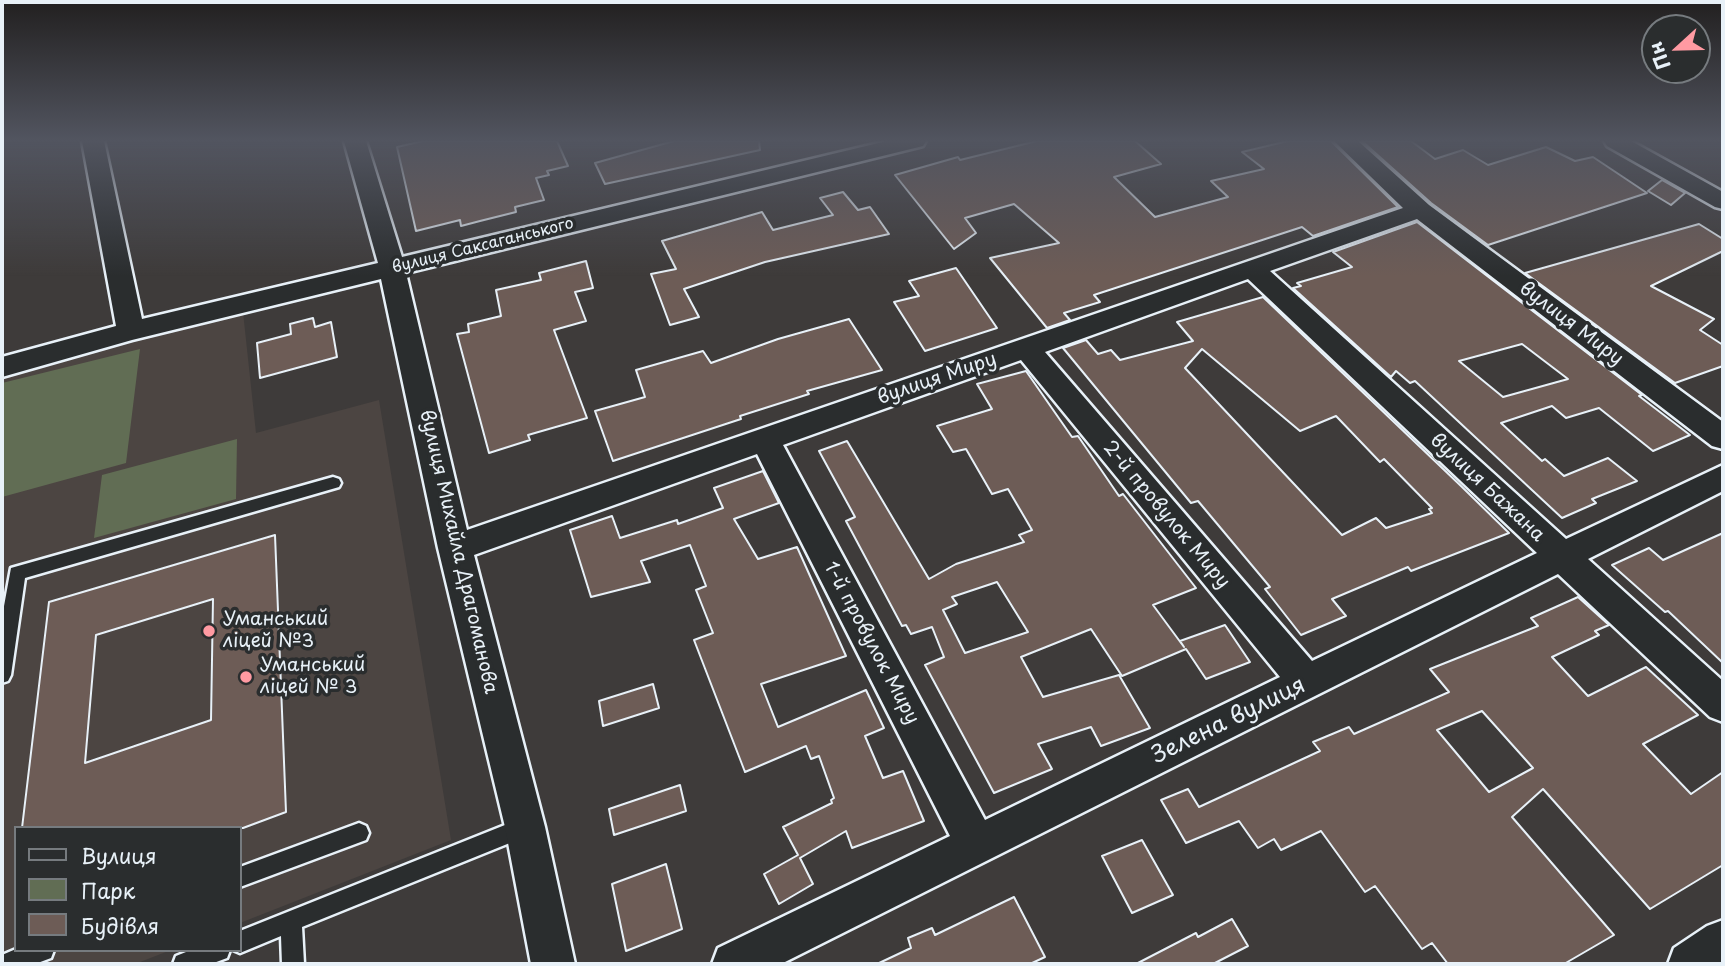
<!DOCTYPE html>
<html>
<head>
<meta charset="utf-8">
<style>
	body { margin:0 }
	#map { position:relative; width:1725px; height:966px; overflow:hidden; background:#3e3b3a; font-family:"Playpen Sans",sans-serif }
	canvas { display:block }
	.frame { position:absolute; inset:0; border:4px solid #e8f1f8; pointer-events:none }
	.legend { position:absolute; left:14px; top:826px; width:228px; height:126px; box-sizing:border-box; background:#2a2d2e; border:2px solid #767b7f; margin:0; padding:9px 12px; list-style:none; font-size:21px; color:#e8f1f8 }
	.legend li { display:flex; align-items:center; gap:14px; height:35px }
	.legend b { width:35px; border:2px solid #767b7f }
	.north { position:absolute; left:1641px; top:14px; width:70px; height:70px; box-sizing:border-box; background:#2a2d2e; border:2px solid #767b7f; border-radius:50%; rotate:248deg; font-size:19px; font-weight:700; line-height:28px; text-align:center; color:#e8f1f8 }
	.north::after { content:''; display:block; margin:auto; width:24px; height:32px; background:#ff9aa2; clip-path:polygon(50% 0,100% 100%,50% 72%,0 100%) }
</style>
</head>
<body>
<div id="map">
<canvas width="1725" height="966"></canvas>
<div class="frame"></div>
<ul class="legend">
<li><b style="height:9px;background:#2a2d2e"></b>Вулиця</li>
<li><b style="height:19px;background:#616d54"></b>Парк</li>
<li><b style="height:19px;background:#6d5c56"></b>Будівля</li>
</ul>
<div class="north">Пн</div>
</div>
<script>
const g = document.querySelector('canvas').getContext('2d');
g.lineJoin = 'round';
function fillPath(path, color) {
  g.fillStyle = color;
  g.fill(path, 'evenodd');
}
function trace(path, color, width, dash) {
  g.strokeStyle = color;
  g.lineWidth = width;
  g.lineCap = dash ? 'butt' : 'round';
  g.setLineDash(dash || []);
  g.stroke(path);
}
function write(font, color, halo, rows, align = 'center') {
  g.font = font + ' "Playpen Sans",sans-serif';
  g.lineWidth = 7;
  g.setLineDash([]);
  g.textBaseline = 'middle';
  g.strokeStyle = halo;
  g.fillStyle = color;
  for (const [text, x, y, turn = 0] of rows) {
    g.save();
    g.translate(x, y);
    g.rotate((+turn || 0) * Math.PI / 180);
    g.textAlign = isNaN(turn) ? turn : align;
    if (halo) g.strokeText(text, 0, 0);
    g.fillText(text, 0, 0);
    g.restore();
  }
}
const built = new Path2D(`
	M243,312l13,121 123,-33 72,440 -211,83v-95h-224v122h155l-36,14h-133v-590l140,-38z`);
const green = new Path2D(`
	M140,349l-14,114 -124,34v-114z
	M237,439l-1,60 -142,39 8,-63z`);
const building = new Path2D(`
	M423,141h134l11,25 -21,5 2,4 -13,3 8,22 -29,7 1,5 -36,9 -19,5 -1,-6 -44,11 -19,-84z
	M674,141h85l1,9 -155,34 -10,-21z
	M1037,141h98l26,23 -47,13 41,40 73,-20 -17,-16 53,-12 -22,-17 46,-11h43l67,66 -85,29 -11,-9 -208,68 6,7 -36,11 6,7 -23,8 -57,-70 69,-15 -45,-39 -49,14 11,15 -22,16 -59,-74 63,-18 2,3z
	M1362,141h49l24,18 28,-9 25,15 58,-18 29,14 18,-4 54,36 -159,52 -57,-42z
	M1662,180l23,13 -14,12 -23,-14z
	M843,192l15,18 12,-3 19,27 -124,28 -81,27 15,28 -29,8 -19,-51 25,-5 -14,-28 100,-29 11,18 60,-15 -13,-17z
	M1417,222l225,173 -3,1 51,39 -37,16 -54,-43 -33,10 -14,-12 -51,17 41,38 3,-2 19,17 44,-18 29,23 -45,18 4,4 -34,15 -147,-137 -5,2 -14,-12 -5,6 -98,-89 8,-2 -4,-3 55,-16 -19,-15zM1522,344l46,35 -65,18 -44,-36z
	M1699,224l24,15v12l-72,35 63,33 -14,11 23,15v21l-48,17 -150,-110z
	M586,261l7,27 -18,4 11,29 -32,9 33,88 -59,17 2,5 -41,13 -32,-119 12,-2 -1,-8 33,-8 -5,-26 45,-10 -2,-7z
	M956,268l41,60 -72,23 -31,-49 25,-6 -10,-15z
	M1263,297l198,189 48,47 -98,38 -3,-4 -76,32 14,17 -45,19 -36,-46 5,-2 -72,-86 -7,2 -128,-155 23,-8 12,14 13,-4 9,10 73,-19 -16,-19zM1202,349l98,82 36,-15 44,46 4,-3 48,49 -3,1 3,4 -46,15 -10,-10 -34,17 -157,-167z
	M313,318l2,9 16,-5 6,35 -77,21 -3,-35 34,-9 -1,-10z
	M849,319l33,51 -75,21 2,3 -69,22 1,3 -128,42 -18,-50 50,-14 -9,-27 67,-19 8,12 67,-24z
	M1026,371l46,66 6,-1 41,60 4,-2 73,94 -43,17 31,42 -4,-6 45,-16 25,37 -44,17 -20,-30 -64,27 -31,-47 -70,28 22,40 76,-22 31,53 -49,18 -10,-19 -53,17 14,25 -58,24 -69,-128 19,-8 -12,-30 -21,7 -5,-9 -4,1 -56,-105 9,-4 -36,-66 28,-10 82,138 27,-15 68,-22 -5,-7 13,-5 -24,-41 -16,5 -26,-45 -13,3 -16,-26 55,-17 -15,-25zM997,582l31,50 -63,21 -22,-43 14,-6 -5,-7z
	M763,471l16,32 -45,16 24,40 39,-12 49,109 -85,28 17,43 88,-37 18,38 -19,8 18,42 20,-7 21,50 -72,27 -6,-17 -46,27 13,26 -34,20 -15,-30 34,-19 -15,-28 49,-24 -1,-3 3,-2 -15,-42 -8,3 -5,-13 -61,26 -51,-132 19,-7 -17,-43 10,-4 -16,-41 -49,16 9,21 -59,15 -21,-67 42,-14 8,22 57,-18 1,4 45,-16 -9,-20z
	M1723,533v130l-55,-52 -3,1 -53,-47 37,-17 14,12z
	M275,535l11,277 -43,16h-221l27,-226zM213,599l-2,121 -126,43 11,-128z
	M1578,597l31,28 -14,6 4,4 -47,22 36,39 58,-29 52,48 -55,29 48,50 32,-22v93l-73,44 -107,-120 -31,28 102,118 -50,29h-116l-16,-21 -10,6 -47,-63 -10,6 -44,-61 -40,19 -7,-11 -16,9 -19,-27 -53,22 -25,-43 27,-11 11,18 121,-56 -7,-9 36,-15 5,7 95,-42 -19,-23 108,-43 -7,-8zM1482,711l51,57 -44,24 -52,-62z
	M653,684l6,24 -56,18 -4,-25z
	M680,785l6,26 -72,24 -5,-26z
	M1142,840l31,55 -41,18 -30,-57z
	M666,864l16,65 -56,22 -14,-67z
	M1014,897l31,60 -15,7h-153l34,-16 -3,-10 24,-10 3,7z
	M1232,919l16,27 -35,18h-77l60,-31 2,4z`);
const service = new Path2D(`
	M333,477l6,2 2,4 -2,4 -314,91 -14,97 -3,6 -6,2v-66l9,-49z
	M525,817l7,3 3,7 -3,7 -230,93 2,37h-22l-1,-28 -41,17 -7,-3h7v-19z
	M359,823l7,3 3,7 -3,7 -126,47v-20z
	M16,949v1h38l-3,8 -16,6h-33v-9z
	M191,950h39l-3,8 -16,6h-38l3,-8z`);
const minor = new Path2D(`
	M82,141h22l38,178 236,-56 -34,-122h22l36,116 485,-116h39l-3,5 -517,127 61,257 936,-322 -69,-67h24l71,64 294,217v27l-11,-3 -295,-227 -147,52 296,268 157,-74v26l-135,68 135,122v41l-13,-5 -152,-143 -777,390h-69l6,-16 232,-112 -193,-382 -283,101 71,272 30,137h-44l-26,-137 -67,-279 -57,-269 -249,61 -130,37v-20l114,-31zM1248,279l289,274 -225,108 -267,-309zM1021,360l259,317 -295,143 -202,-375z
	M1604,141h27l92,51v17l-8,-2 -108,-61z
	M1723,920v44h-55l6,-16 33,-22z`);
const markers = [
	[209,631,7,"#ff9aa2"],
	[246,677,7,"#ff9aa2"]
];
const farStreetnames = [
	["вулиця Саксаганського",483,246,-14]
];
const streetNames = [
	["вулиця Миру",1571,324,37],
	["вулиця Миру",937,379,-19],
	["вулиця Бажана",1487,488,43],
	["2-й провулок Миру",1166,515,50],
	["вулиця Михайла Драгоманова",458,552,77],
	["1-й провулок Миру",871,643,62]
];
const poiNames = [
	["Уманський",223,620],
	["ліцей №3",223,642],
	["Уманський",260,666],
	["ліцей № 3",260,688]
];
const nearStreetnames = [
	["Зелена вулиця",1229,721,-26]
];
fillPath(built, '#4c4542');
fillPath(green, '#616d54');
fillPath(building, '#6d5c56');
trace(building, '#e8f1f8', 2);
trace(service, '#e8f1f8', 5);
trace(minor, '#e8f1f8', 5);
fillPath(service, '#2a2d2e');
fillPath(minor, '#2a2d2e');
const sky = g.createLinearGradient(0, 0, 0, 276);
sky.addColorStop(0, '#222020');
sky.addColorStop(0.51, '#525560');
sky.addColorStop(1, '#52556000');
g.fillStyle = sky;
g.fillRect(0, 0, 1725, 276);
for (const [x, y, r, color] of markers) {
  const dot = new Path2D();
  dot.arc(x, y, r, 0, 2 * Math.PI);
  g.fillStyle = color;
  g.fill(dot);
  trace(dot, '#2a2d2e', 2.5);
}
write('16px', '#e8f1f8', '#2a2d2e', farStreetnames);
write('19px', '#e8f1f8', '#2a2d2e', streetNames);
write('19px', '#e8f1f8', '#2a2d2e', poiNames, 'left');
write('23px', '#e8f1f8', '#2a2d2e', nearStreetnames);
</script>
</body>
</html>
